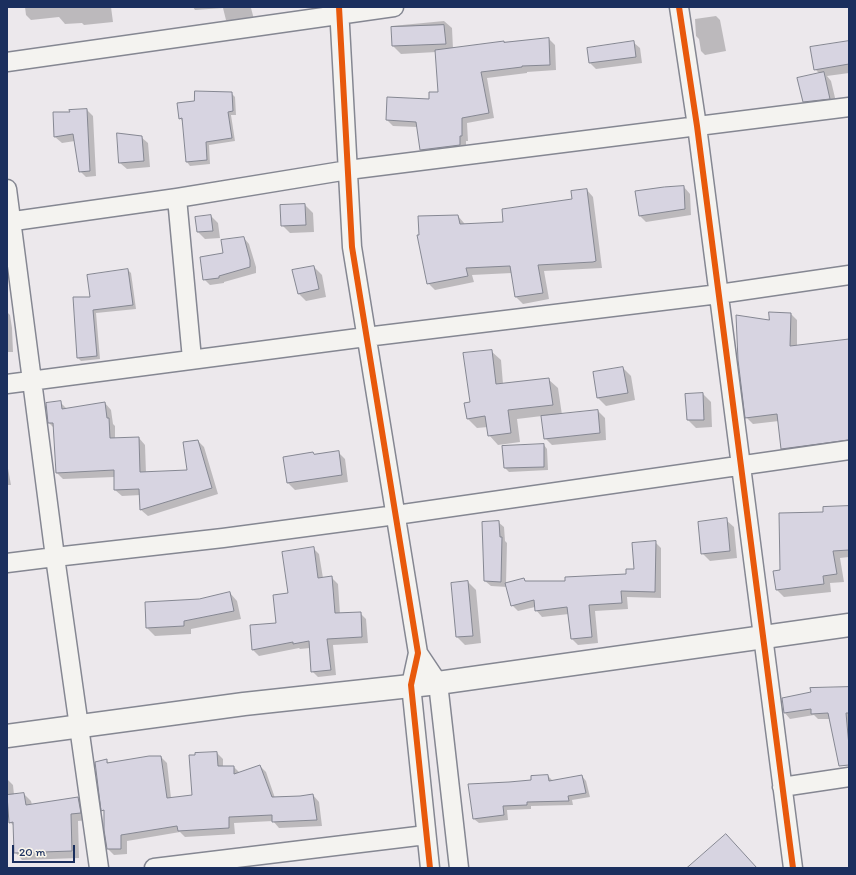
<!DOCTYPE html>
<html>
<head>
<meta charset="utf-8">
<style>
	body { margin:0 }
	#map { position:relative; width:856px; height:875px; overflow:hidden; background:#ece8ec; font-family:Itim,sans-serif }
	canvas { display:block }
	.frame { position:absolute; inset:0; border:8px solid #1b2f5e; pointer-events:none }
	.scale { position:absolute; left:12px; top:845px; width:63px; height:18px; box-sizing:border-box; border:2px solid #1b2f5e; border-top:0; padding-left:5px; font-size:12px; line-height:14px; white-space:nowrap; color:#1b2f5e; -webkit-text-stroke:3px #fbf7ec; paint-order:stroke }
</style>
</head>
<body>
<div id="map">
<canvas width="856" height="875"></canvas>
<div class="frame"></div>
<div class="scale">20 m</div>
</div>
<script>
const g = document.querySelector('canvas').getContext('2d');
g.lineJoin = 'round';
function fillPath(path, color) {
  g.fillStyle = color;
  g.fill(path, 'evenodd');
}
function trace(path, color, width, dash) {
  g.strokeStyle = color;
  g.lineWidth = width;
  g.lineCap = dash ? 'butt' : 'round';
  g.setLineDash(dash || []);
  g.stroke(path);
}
const shadow = new Path2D(`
	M25,7h86l2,15 -29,3 -2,-2 -17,1 -6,-7 -28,3 -5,-5z
	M193,7h63l-5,1 4,15 -23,3 -6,-6 -3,-12 -28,2z
	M716,16l4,4 6,31 -21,4 -4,-4 -2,-12 -3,-3 -1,-17z
	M444,21l8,7 1,21 96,-10 6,6 1,25 -29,2v1l-40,5 7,40 -27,5 1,18h-2v10l-39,5 -6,-6 -4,-23 -24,-1 -6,-6 43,-20 10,-8 -4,-40 -35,2 -8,-8 -1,-20z
	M633,42l7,6 2,15 -46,6 -6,-6z
	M849,42v31l-22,3 4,5 6,25 -25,4 -8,-8 16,-28 -5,-5z
	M231,93l4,4 1,18h-5l4,26 -26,4 1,19 -20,2 -3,-4 -4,-40 -3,-4 15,-16z
	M87,110l6,6 3,60 -10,1 -6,-6 -5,-30 -13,2 -7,-6 16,-24v-2z
	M141,137l7,6 2,24 -23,2 -7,-6z
	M684,187l6,7 1,21 -45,7 -6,-6z
	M587,190l6,7 9,71 -58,3 5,28 -26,5 -7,-7 -4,-24 -40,2 2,7 -39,8 -7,-7 30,-67 6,7 1,2 39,-2 69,-23z
	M305,205l8,8 1,19 -24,1 -8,-8z
	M211,216l7,7 2,15 -15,1 -7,-7 -2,-14z
	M244,238l5,6 7,23v6l-32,9v1l-14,2 -6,-6 20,-25z
	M314,267l8,8 4,22 -20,4 -8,-8z
	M128,270l3,3 5,36 -40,4 4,46 -19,2 -4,-4 14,-59z
	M7,312l3,3 2,13 1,24h-6z
	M791,314l6,6v26l52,26v75l-60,8 -7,-6 -3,-28 -26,3 -7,-7 24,-96z
	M491,351l10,9 2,24 45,-5 10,9 4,27 36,-4 7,7 1,22 -54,5 -7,-7 -3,-22 -25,3 3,23 -22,3 -9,-10 -1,-8 -11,1 -9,-9 -2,-15 5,-1z
	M623,368l8,8 4,24 -29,6 -8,-8z
	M703,394l8,8 1,25 -16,1 -8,-8z
	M60,402l7,7 38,-6 6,7 2,14 2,2v13l24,-1 6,7 1,28 42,-2 10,-30 6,6 14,47 -70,22 -7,-6v-15l-19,1 -7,-6v-13l-52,2 -6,-6 -3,-45 -5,-5z
	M544,445l3,4 1,21 -39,2 -4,-4z
	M338,452l7,7 3,23 -53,8 -7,-7 -4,-26z
	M7,463l4,22h-4z
	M849,507v50l-9,1 4,24 -14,1 1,9 -47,5 -7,-7 -3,-18 7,-1 43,-58z
	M726,520l8,7 3,31 -27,3 -8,-8z
	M498,522l6,5 1,14 2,2 -1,41 18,-5 2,3h40l61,-7 8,-5 20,-28 6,6v50l-34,-1 1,12 -33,2 3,32 -20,2 -6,-6 -3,-25 -27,3 -6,-7 -1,-3 -17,4 -6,-6 -5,-18 -16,-1 -6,-5z
	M313,548l6,6 4,24h9l6,6 2,30 20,-1 6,6 2,24 -35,2 3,30 -18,2 -6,-6 -2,-23 -10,1 -1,-1 -40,8 -6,-6 -2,-24 26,-2 12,-30z
	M468,582l8,8 5,53 -16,2 -8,-8z
	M230,593l7,8 4,18 -50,10v5l-36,2 -8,-8 52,-28z
	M849,687v60l-19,-28h-12l-4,-4 -24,4 -5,-6 27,-20 -1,-4z
	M217,753l6,6v8h11l6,6 20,-7 6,6 9,26 38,-3 6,7 3,24 -43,2 -6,-7 -39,2 1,11 -50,3 -5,-5 -53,9v13l-13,1 -6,-6 -3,-37 -3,-2 4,-50 3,3 52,-6 6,6 4,35 22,-2z
	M548,776l5,5 29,-5 4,5 4,16 -18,3 1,5 -42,1v3l-24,1 1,10 -29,3 -5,-4 58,-39z
	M7,779l6,6 1,10 10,-1 7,7 1,4 46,-7 7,7 3,15 -10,1 1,37 -57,2 -7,-8 -1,-26 -4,-4 -3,-22z`);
const building = new Path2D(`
	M444,25l2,19 -54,2 -1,-19z
	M549,38l1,27 -28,1v1l-41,5 8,41 -27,5v18h-2v9l-40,5 -4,-28 -30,-2 1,-23 42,2v-7h9l-3,-42 69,-9v1z
	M634,41l2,16 -47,6 -2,-15z
	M849,41v23l-35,6 -4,-23z
	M824,72l6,27 -27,3 -6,-24z
	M195,91l37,1 1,19 -5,1 4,26 -26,4 1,18 -21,2 -4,-44 -3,1 -2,-16 17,-2z
	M87,109l3,62 -11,1 -6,-38 -19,3 -1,-25h17l-1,-2z
	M117,133l25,3 2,25 -25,2z
	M684,186l1,23 -46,7 -4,-25 29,-4z
	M587,189l9,72 -3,1 -55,3 5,28 -28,4 -5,-31 -44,2 2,8 -41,8 -10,-49h2l-1,-19 40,-1 2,9 43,-2 -1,-13 70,-10 -1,-8z
	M305,204l1,21 -25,1 -1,-21z
	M211,215l2,16 -16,1 -2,-15z
	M244,237l6,23v7l-31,9v2l-16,2 -3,-23 23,-4 -2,-13z
	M314,266l5,23 -21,5 -6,-24z
	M128,269l5,36 -40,5 4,46 -20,2 -4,-61h17l-3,-22z
	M769,312l22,1 -1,33 59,-7v101l-68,9 -4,-35 -32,4 -7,-58 -2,-45 33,5z
	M492,350l4,34 53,-6 4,27 -45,5 3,23 -23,3 -3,-20 -18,3 -3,-16 6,-1 -7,-49z
	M623,367l5,26 -31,5 -4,-26z
	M703,393l1,27h-17l-2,-26z
	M61,401l1,8 43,-7 2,16h2l1,20 29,-1 1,35 47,-2 -4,-28 15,-2 14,48 -72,22 -1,-21 -25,1v-20l-58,3 -3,-50h-5l-2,-20z
	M598,410l2,23 -56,6 -3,-23z
	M544,444v23l-40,1 -2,-22z
	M339,451l3,24 -55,8 -4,-26 30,-5 1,2z
	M849,506v44l-16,1 4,23 -14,2 1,8 -48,6 -3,-19 7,-1 -1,-57 44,-1v-5z
	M727,518l3,33 -29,3 -3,-32z
	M499,521l1,16h2l-1,45 -17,-1 -2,-59z
	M656,541l-1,51 -34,-1 1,12 -33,2 3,32 -21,2 -4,-32 -32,4 -1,-11 -23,6 -6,-23 19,-5 1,3h40v-4l61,-3v-5h8l-2,-26z
	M314,547l4,31 14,-2 3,37 26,-1 1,25 -35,2 4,31 -20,2 -2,-31 -16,3v-2l-41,8 -2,-25 26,-2 -3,-28 15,-2 -6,-41z
	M468,581l5,55 -17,1 -5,-54z
	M230,592l4,19 -50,10v5l-38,2 -1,-26 54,-3z
	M849,687v26h-3l3,33v19l-10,1 -11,-53 -17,1v-5l-27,4 -2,-15 29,-6 -1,-4z
	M217,752l1,14h16v8l26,-9 12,32 28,-1 13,-2 4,26 -45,2v-7l-43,2v11l-51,3 -1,-5 -56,9v14h-14l-3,-19v-20l-3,1 -6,-49 12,-3v4l42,-7h12l6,42 25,-3 -3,-40h6v-2z
	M548,775l1,6 33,-6 4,18 -18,3 1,5 -42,1v3l-24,1 1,9 -31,4 -5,-35 41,-2 22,-2v-4z
	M24,793l2,12 52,-8 3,16 -10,1 1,37 -58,2 -1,-31 -4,1 -2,-28z
	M726,834l31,34h-70z`);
const street = new Path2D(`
	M339,7l13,240 66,406 -7,32 19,183
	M679,7l18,119 96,742
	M7,62l387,-55
	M7,189l48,368 44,311
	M177,198l15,161
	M7,222l170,-24 171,-28 501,-63
	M7,384l359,-47 353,-43 130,-19
	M7,563l48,-6 168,-19 173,-23 453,-65
	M418,653l20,30 21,185
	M782,787l67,-10
	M154,868l272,-33`);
const secondary = new Path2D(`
	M7,736l237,-32 194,-21 411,-58`);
const cycleway = new Path2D(`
	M339,7l13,240 66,406 -7,32 19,183
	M679,7l18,119 96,742`);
fillPath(shadow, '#0003');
fillPath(building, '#d7d4e1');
trace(building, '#858792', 1);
trace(street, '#858792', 21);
trace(secondary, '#858792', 25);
trace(street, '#f4f3f0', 18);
trace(secondary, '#f4f3f0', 22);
trace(cycleway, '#e8590c', 6);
</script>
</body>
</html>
